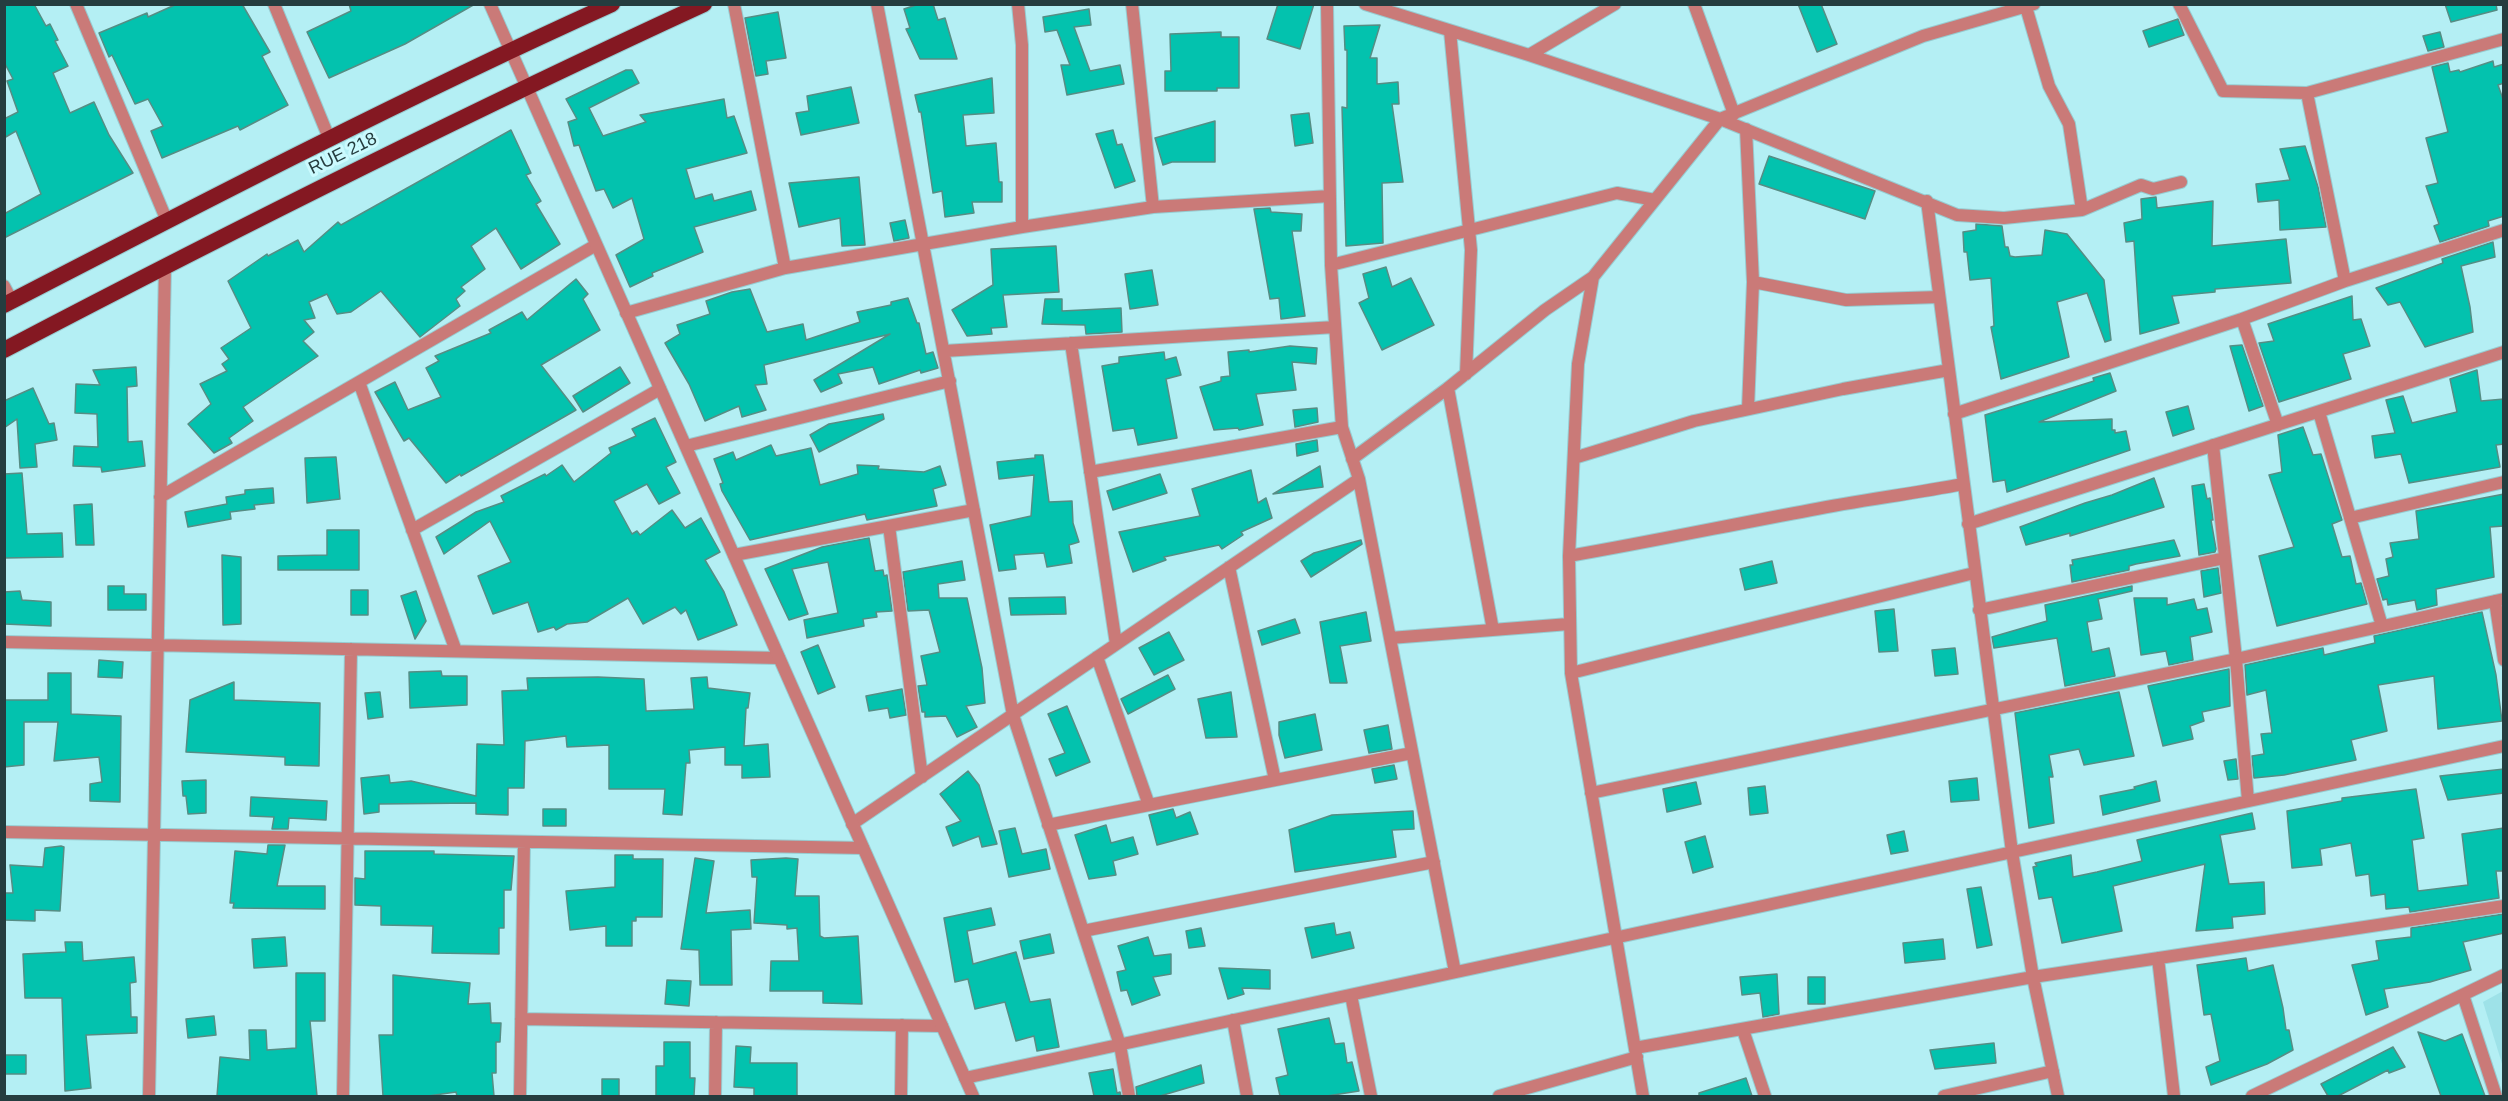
<!DOCTYPE html>
<html>
<head>
<meta charset="utf-8">
<style>
	body { margin:0 }
	#map { position:relative; width:2508px; height:1101px; overflow:hidden; background:#b4eff4; font-family:Helvetica,sans-serif }
	canvas { display:block }
	.frame { position:absolute; inset:0; border:6px solid #253d3f; pointer-events:none }
</style>
</head>
<body>
<div id="map">
<canvas width="2508" height="1101"></canvas>
<div class="frame"></div>
</div>
<script>
const g = document.querySelector('canvas').getContext('2d');
g.lineJoin = 'round';
function fillPath(path, color) {
  g.fillStyle = color;
  g.fill(path, 'evenodd');
}
function trace(path, color, width, dash) {
  g.strokeStyle = color;
  g.lineWidth = width;
  g.lineCap = dash ? 'butt' : 'round';
  g.setLineDash(dash || []);
  g.stroke(path);
}
function write(font, color, halo, rows, align = 'center') {
  g.font = font + ' Helvetica,sans-serif';
  g.lineWidth = 6;
  g.setLineDash([]);
  g.textBaseline = 'middle';
  g.strokeStyle = halo;
  g.fillStyle = color;
  for (const [text, x, y, turn = 0] of rows) {
    g.save();
    g.translate(x, y);
    g.rotate((+turn || 0) * Math.PI / 180);
    g.textAlign = isNaN(turn) ? turn : align;
    if (halo) g.strokeText(text, 0, 0);
    g.fillText(text, 0, 0);
    g.restore();
  }
}
const built = new Path2D(`
	M2503,991v76l-20,-65z`);
const building = new Path2D(`
	M4,4h30l12,22 4,-2 8,16 -3,1 13,25 -15,7 17,40 24,-11 15,33 24,38 -129,65v-24l37,-20 -25,-63 -12,7v-19l14,-7 -11,-31 6,-2 -9,-17z
	M177,4h65l28,48 -8,4 26,49 -48,25 -2,-4 -76,32 -11,-27 12,-5 -15,-27 -13,5 -23,-49 -3,2 -10,-24 48,-20 1,4z
	M349,4h126l-70,40 -76,34 -22,-46 44,-21z
	M919,4h14l5,16 7,-2 12,41h-37l-14,-30 4,-1 -6,-19z
	M1278,4h36l-14,45 -33,-10z
	M1798,4h23l16,40 -20,8z
	M2445,4h51l1,6 -46,12z
	M1089,9l2,16 -17,2 16,44 30,-6 4,19 -57,11 -6,-30h9l-13,-35 -12,2 -2,-15z
	M778,12l8,46 -20,3 2,13 -12,2 -11,-58z
	M2178,19l6,16 -35,12 -6,-16z
	M1380,25l-10,33h7v26l21,-2 1,22h-7l11,78 -21,1 1,60 -37,3 -4,-139 5,1v-58h-2l-1,-24z
	M1221,32v5h18v51h-22v3h-52v-20h6l-1,-37z
	M2440,32l4,15 -16,4 -5,-15z
	M2493,61l1,6 10,-3v19l-6,2 6,17v114l-16,5 1,5 -49,16 -6,-16 5,-2 -13,-38 12,-3 -12,-45 22,-6 -16,-65 16,-4 2,9 9,-2 1,2z
	M626,70h6l7,13 -50,25 14,28 43,-14 -6,-7 84,-16 3,19 7,-2 13,37 -61,16 9,30 17,-5 2,7 37,-10 5,19 -62,17 9,25 -51,21 1,3 -23,11 -14,-32 28,-16 -12,-41 -19,10 -9,-19 -8,2 -17,-46 -5,1 -6,-24 9,-3 -11,-20z
	M992,78l2,35 -31,2 3,31 30,-3 3,39h3v20h-30l2,11 -29,4 -3,-26 -9,2 -12,-81h-2l-4,-17z
	M851,87l8,36 -58,12 -5,-22 13,-2 -2,-15z
	M1309,113l4,30 -18,3 -4,-31z
	M1215,121v41h-43l-9,3 -8,-27z
	M511,130l20,43 -5,2 15,26 -5,3 24,40 -39,25 -25,-41 -25,18 14,23 -24,18 4,4 -9,8 4,7 -40,31 -39,-46 -30,21 -14,2 -10,-20 -18,8 6,16 -11,2 10,12 -11,9 15,15 -75,51 10,14 -24,17 3,5 -18,10 -26,-29 23,-20 -11,-20 27,-13 -5,-7 7,-5 -8,-11 30,-20 -23,-47 39,-27 1,2 30,-16 6,12 34,-30 3,3z
	M1113,130l4,15 5,-1 13,37 -20,7 -19,-54z
	M2305,146l13,41 8,40 -46,3 -1,-30 -21,2 -2,-18 34,-4 -10,-31z
	M1769,156l106,35 -10,28 -106,-35z
	M859,177l6,68 -23,1 -2,-28 -41,9 -10,-44z
	M2156,197l1,11 56,-7 -1,45 74,-7 5,44 -76,6v3l-43,4 7,27 -39,11 -6,-93 -8,1 -2,-19 18,-4 -1,-20z
	M1270,208l1,4 31,2 -1,17h-9l13,85 -24,3 -2,-21 -9,1 -16,-90z
	M905,220l4,18 -15,3 -4,-18z
	M1976,224l26,2 3,21h3l2,9 5,1 27,-2 3,-25 22,4 37,46 7,60 -6,2 -18,-49 -30,9 12,55 -68,22 -10,-52 3,-1 -3,-48 -21,2 -3,-28h-3l-1,-20 13,-2z
	M2493,242l2,15 -34,9 9,41 3,25 -48,15 -25,-45 -12,3 -12,-17 67,-25 -1,-4z
	M1056,246l3,46 -56,3 4,32 -16,1 1,6 -25,2 -15,-26 41,-25 -2,-36z
	M1386,267l6,20 19,-9 23,47 -52,25 -23,-47 10,-5 -6,-24z
	M1152,270l6,35 -28,4 -5,-35z
	M576,279l12,15 -5,5 17,31 -59,35 35,45 -115,66 -1,-2 -14,9 -37,-45 -5,3 -29,-49 20,-10 13,28 33,-13 -15,-29 13,-7 -4,-5 56,-23 -2,-3 33,-18 5,8z
	M750,289l17,43 36,-8 3,16 54,-18 -3,-10 34,-7v-3l17,-4 9,25h2l7,31 7,-2 5,16 -17,5 -1,-3 -41,14 -6,-17 -35,7 4,9 -21,9 -7,-12 76,-46 -126,31 3,19 -12,1 11,25 -24,7 -3,-11 -34,15 -16,-37 -24,-41 15,-9 -3,-9 33,-11 -4,-13 26,-9z
	M2352,296l1,24 8,-1 9,27 -27,8 8,25 -72,23 -20,-59 15,-2 -6,-17z
	M1045,299h17v12l59,-3 1,24 -36,2 -1,-9 -43,-1z
	M2242,345l21,61 -14,5 -19,-65z
	M1290,346l27,2 -1,16 -24,-2 4,28 -40,4 7,31 -24,5 -1,-2 -24,2 -14,-43 21,-6v-4l9,-1 -2,-24 21,-2v2z
	M1164,352l1,8 11,-3 5,18 -15,4 11,59 -39,7 -4,-17 -21,3 -11,-65 17,-3v-6z
	M136,367l1,19 -10,1 1,55 14,-1 3,25 -43,6 -1,-5 -28,-1 1,-20 24,1 -1,-33 -22,-1 1,-29 24,1 -7,-15z
	M620,367l10,16 -47,29 -10,-16z
	M2477,370l4,31 23,-2v45l-8,1 4,22 -91,16 -8,-29 -26,4 -3,-22 23,-3 -9,-33 17,-4 9,27 45,-11 -7,-33z
	M2110,373l6,18 -77,31 73,-3v11h3v3l11,-2 4,19 -123,42 -2,-12 -12,2 -8,-67 109,-34 -1,-3z
	M33,388l16,36 5,-1 3,17 -22,4 2,23 -17,1 -3,-49 -13,9v-27z
	M2188,406l6,23 -21,7 -7,-24z
	M1317,408l1,14 -23,5 -2,-17z
	M883,414l1,5 -65,33 -9,-17 19,-11z
	M655,418l21,44 -10,5 14,26 -21,11 -12,-20 -33,17 18,33 5,-3 3,4 32,-25 13,18 16,-10 19,34 -15,8 19,32 13,33 -39,15 -12,-30 -5,4 -6,-7 -32,17 -15,-26 -41,24 -20,2 -11,6 -2,-3 -16,5 -10,-30 -35,12 -15,-38 33,-14 -21,-41 -46,33 -8,-17 40,-25 28,-10 -3,-6 44,-22 1,2 16,-11 12,17 37,-29 -2,-5 27,-12 -4,-7z
	M2303,427l10,28 8,-1 21,66 -10,4 10,33 8,-1 6,28 5,-1 6,21 -90,22 -18,-70 35,-9 -25,-72 13,-3 -4,-37z
	M1317,440l1,11 -21,5 -1,-12z
	M771,445l5,11 35,-8 9,37 38,-11 -1,-9 22,1 -1,3 46,3 16,-6 6,19 -13,4 4,17 -70,14 -2,-6 -115,26 -28,-49 -2,-7 3,-1 -9,-24 19,-7 3,8z
	M1035,455h8l6,47 23,-1 1,22 6,19 -10,3 3,18 -25,4 -3,-14 -30,2 2,14 -17,2 -9,-46 41,-9 3,-41 -35,4 -2,-17 38,-4z
	M336,457l4,42 -33,4 -2,-45z
	M1320,466l3,21 -50,7z
	M1251,470l7,33 8,-5 6,20 -31,14 2,3 -21,14 -3,-4 -55,12 2,3 -33,12 -14,-40 81,-16 -8,-27z
	M22,473l5,61 35,-1 1,24 -59,1v-84z
	M1160,474l7,19 -54,17 -6,-19z
	M2154,478l10,29 -94,29v-3l-44,12 -6,-18 65,-24 27,-8z
	M2204,484l3,15 3,-1 3,22h-2l5,29 -1,3 -16,3 -7,-69z
	M273,488l1,15 -20,2 1,4 -25,3 1,7 -43,8 -3,-15 42,-8 -1,-7 19,-3v-4z
	M2504,494v32l-14,1 4,50 -58,12 1,16 -20,5 -2,-10 -27,5 -1,-6 -4,1 -6,-21 12,-3 -3,-17 7,-2 -3,-14 29,-4 -3,-28z
	M92,504l2,41h-18l-2,-40z
	M327,530h32v40h-81v-14l49,-1z
	M869,538l6,33 8,-1 1,6 3,-1 5,36 -16,1 1,5 -14,2 1,7 -57,12 -3,-18 34,-7 -10,-51 -36,7 16,45 -19,6 -24,-51 57,-22z
	M1361,540l1,4 -51,33 -10,-16 13,-8z
	M2174,540l6,16 -44,8 -7,2v4l-57,12 -2,-17h3l-1,-5z
	M222,555l19,2v67l-18,1z
	M962,561l3,19 -27,4 1,14h28l15,70 3,35 -19,3 11,21 -20,10 -11,-21 -21,1v-5h-3l-4,-26 9,-1 -6,-29 19,-4 -11,-42 -21,1 -5,-39z
	M1772,561l5,22 -32,7 -5,-21z
	M2218,568l3,25 -17,4 -3,-26z
	M108,586h16v8h22v16h-38z
	M2132,586v5l-34,8 4,20 -15,3 5,30 17,-4 6,28 -50,10 -8,-48 -63,10 -2,-11 55,-16 -2,-16z
	M351,590h17v25h-17z
	M20,591l2,9 29,2v24l-47,-2v-32z
	M416,591l10,30 -11,18 -14,-43z
	M1065,597l1,17 -55,1 -2,-17z
	M2134,598h33v7l27,-6 3,11 10,-2 5,24 -22,5 3,23 -24,5 -3,-14 -25,4z
	M1894,609l4,42 -19,1 -4,-41z
	M1366,612l5,29 -31,5 7,37h-17l-10,-61z
	M2482,612l14,63 6,46 -64,8 -4,-53 -56,9 9,46 -36,9 5,20 -72,15 -30,3 -2,-22 12,-2 -3,-20 11,-1 -6,-43 -19,5 -2,-30 78,-17 1,7 51,-12 -1,-7z
	M1295,619l5,14 -38,12 -4,-14z
	M1169,632l15,28 -30,15 -15,-27z
	M818,645l17,42 -17,7 -17,-42z
	M1955,648l3,26 -23,2 -3,-26z
	M99,660l24,2 -1,16 -24,-1z
	M2229,669l1,37 -28,6 2,9 -14,5 3,13 -30,7 -15,-60z
	M441,671l1,5h25v29l-57,3 -1,-36z
	M48,673h23v41l50,2 -1,86 -30,-1v-17l12,-2 -3,-25 -45,4 4,-39h-34v43l-20,2v-67h44z
	M1168,675l7,14 -47,25 -7,-15z
	M598,677l46,2 2,32 48,-2 -3,-31 16,-1 1,11 42,5 -2,15h-2l-2,38 24,-2 2,33 -28,1v-13h-17v-18l-36,3 1,13h-4l-4,52 -19,-1 2,-25h-56v-44l-42,2 -1,-11 -41,5 -1,47h-16v27l-32,-1v-11l-97,1v8l-15,2 -3,-36 28,-3 1,8 21,-2 65,15 1,-52 27,1 -2,-54 26,-1 -1,-12z
	M234,682v18l86,3 -1,63 -34,-1v-8l-99,-5 4,-52z
	M902,689l4,26 -16,3 -2,-10 -19,3 -3,-15z
	M380,692l3,25 -15,2 -3,-26z
	M1231,692l6,45 -31,1 -8,-39z
	M2119,692l15,64 -50,9 -5,-16 -30,6 4,22h-4l5,46 -25,5 -14,-115z
	M1067,706l23,56 -34,14 -7,-17 16,-6 -17,-39z
	M1315,714l7,36 -37,8 -6,-23v-13z
	M1388,725l4,24 -23,4 -5,-23z
	M2236,759l2,20 -10,1 -4,-19z
	M1394,765l3,14 -22,4 -3,-14z
	M2504,769v24l-56,7 -8,-24z
	M968,771l11,14 18,59 -15,3 -3,-11 -26,10 -7,-19 15,-6 -21,-27z
	M1977,778l2,22 -28,2 -2,-21z
	M206,780v33l-18,1 -2,-18h-3l-1,-15z
	M2156,781l4,20 -57,14 -3,-19 35,-7 -1,-2z
	M1696,782l5,22 -34,8 -4,-23z
	M1765,786l3,27 -18,2 -2,-27z
	M2416,789l8,49 -12,2 6,51 50,-6 -6,-51 42,-6v43h-8l3,27 -89,14 -1,-5 -23,2 -1,-15 -14,2 -2,-22 -13,2 -5,-33 -31,6 2,16 -30,3 -5,-57 55,-10v-3z
	M251,797l76,4 -1,19 -37,-2 -1,11h-16l2,-12 -24,-1z
	M543,809h23v17h-23z
	M1173,809l3,9 14,-6 8,22 -41,11 -8,-30z
	M1413,811l1,18 -22,1 4,27 -101,15 -6,-42 43,-15z
	M2252,813l3,16 -35,6 9,49 35,-2 1,32 -33,3 1,11 -37,3 9,-67 -92,22 9,45 -60,12 -10,-46 -13,2 -6,-32 4,-1 -2,-3 36,-8 2,22 24,-5 45,-11 -5,-21z
	M1106,825l5,18 22,-6 5,17 -25,7 3,14 -27,4 -14,-44z
	M1015,828l7,26 24,-5 4,20 -41,8 -10,-46z
	M1904,831l4,20 -17,3 -4,-19z
	M1705,836l8,31 -20,6 -8,-31z
	M268,845h17l-8,41h48v23l-92,-1 1,-5h-4l5,-52 32,3z
	M61,846l3,1 -4,64 -25,-1v11l-31,-1v-27h9l-3,-28 33,2 2,-19z
	M365,851h69v3l80,2 -3,34h-7v38h-5v26l-67,-1 1,-27 -52,-1v-19l-26,-1v-27l10,1z
	M615,855h18v4h30l-1,58h-26v4h-4v25h-26v-20l-36,4 -4,-39 49,-4z
	M695,858l19,3 -8,52 44,-3 1,19 -20,1 1,55h-32l-1,-35 -18,-1z
	M786,858l12,1 -3,37h24l1,40 4,2 34,-2 4,68 -39,-1v-12h-53l1,-30h28l-2,-33 -10,1v-4l-33,-2 3,-46h-5l-1,-17z
	M1981,887l11,58 -15,3 -10,-59z
	M991,908l4,17 -28,6 6,33 43,-12 14,50 20,-3 9,48 -22,4 -3,-15 -18,5 -11,-39 -30,7 -7,-30 -13,3 -11,-64z
	M2504,914v19l-41,9 8,28 -41,12 -46,7 4,18 -22,8 -14,-50 27,-5 -3,-19 35,-4v-9z
	M1334,923l2,12 14,-3 4,16 -42,10 -7,-30z
	M1201,928l4,18 -16,2 -3,-17z
	M1050,934l4,19 -30,6 -4,-18z
	M285,937l2,29 -33,2 -2,-29z
	M1148,937l6,19 17,-2v20l-18,3 7,18 -28,10 -5,-15 -6,1 -4,-19 9,-2 -8,-24z
	M1943,939l2,20 -40,4 -2,-20z
	M65,942h17l1,19 51,-4 2,25 -6,1 1,34h6v16l-51,2 5,53 -26,3 -3,-93h-37l-2,-44 43,-2z
	M2246,958l2,13 25,-6 10,43 3,22h3l4,20 -26,14 -56,21 -5,-18 14,-6 -9,-47 -7,1 -7,-50z
	M1219,968l51,2v19l-28,-1 2,6 -16,5z
	M296,973h29v48h-15l7,75h-100l3,-39 30,3 -1,-30h17l1,20 29,-2z
	M1777,974l2,40 -16,3 -3,-24 -18,2 -2,-18z
	M393,975l77,8 -2,21 22,-1 1,20h10l-1,19h-4v31h-4l2,23h-37l-1,-4 -28,4h-45l-4,-61h14z
	M1808,977h17v27h-17z
	M667,980l24,1 -2,25 -24,-2z
	M214,1016l2,19 -28,3 -2,-19z
	M1329,1018l6,26 9,-1 3,20 5,-1 7,29 -32,5h-47l-4,-18 12,-3 -10,-46z
	M2418,1032l27,9 17,-7 23,62h-44z
	M664,1042h26v36h5l-1,18h-38v-30h8z
	M1994,1043l2,20 -61,6 -5,-19z
	M736,1046l15,1 -1,16h47v33h-43v-8l-20,-1z
	M2393,1047l12,20 -16,6 -1,-3 -50,26h-10l-7,-12z
	M4,1055h22v19h-22z
	M1201,1065l3,18 -44,13h-23l-1,-9z
	M1113,1069l4,24 3,-1 1,4h-27l-5,-23z
	M1746,1078l6,18h-53v-3z
	M602,1079h17v17h-17z`);
const minor = new Path2D(`
	M76,4l91,217
	M274,4l55,134
	M734,4l51,264
	M877,4l136,711 107,330 9,51
	M1018,4l4,41v182
	M1132,4l21,203
	M1327,4l4,261 11,162 17,52 96,493
	M1365,4l164,51 191,64 237,96 47,3 78,-8 59,-25 12,4 28,-7
	M1694,4l40,110
	M2179,4l44,87 84,2 197,-54
	M2026,7l23,79 20,38 13,86
	M1450,31l21,219 -5,124
	M1529,55l86,-51
	M2307,93l38,188
	M1746,129l7,153 -5,127
	M1927,201l85,651 21,125 25,119
	M1331,265l286,-72 38,7
	M1593,277l-15,87 -9,192 2,117 72,423
	M1753,282l93,18 93,-3
	M4,286l8,15
	M626,313l159,-45 237,-41 131,-20 177,-11
	M2242,319l36,106
	M1071,343l45,301
	M944,351l391,-24
	M359,382l97,269
	M1448,388l45,242
	M2319,412l63,214
	M1954,414l288,-95 103,-38 159,-51
	M2213,445l23,214 12,142
	M686,446l264,-65
	M1574,458l120,-37 149,-32 106,-19
	M1352,459l96,-71 97,-78 48,-33 127,-158 203,-83 111,-32
	M1090,472l252,-45
	M160,497l436,-252
	M2350,518l154,-36
	M1968,524l536,-172
	M889,526l33,251
	M412,530l248,-141
	M734,555l240,-45
	M1569,556c81,-14 161,-31 242,-46 50,-10 101,-16 152,-26
	M1229,567l46,213
	M2495,601l9,59
	M1979,610l246,-52
	M1390,638l179,-14
	M4,642l775,16
	M1097,657l52,148
	M1571,673l403,-100
	M1591,793l645,-134 268,-60
	M852,824l507,-345
	M1048,825l364,-72
	M4,832l859,16
	M1083,931l351,-69
	M2158,958l16,138
	M1351,995l20,101
	M2463,995l33,101
	M521,1019l421,7
	M1233,1020l14,76
	M1743,1030l22,66
	M1635,1048l398,-71 471,-71
	M965,1078l1539,-332
	M149,1096l16,-830
	M343,1096l8,-447
	M520,1096l4,-254
	M715,1096l1,-74
	M901,1096l1,-71
	M1499,1096l138,-39
	M1944,1096l109,-25
	M2252,1096l252,-121`);
const tertiary = new Path2D(`
	M490,4l483,1092`);
const trunk = new Path2D(`
	M4,305c201,-104 402,-208 608,-301
	M4,350c231,-121 463,-237 700,-346`);
const streetNames = [
	["RUE 218",343,154,-26]
];
fillPath(built, '#9ee2e8');
fillPath(building, '#03c2ae');
trace(building, '#568d84', 1.5);
trace(minor, '#97cbd0', 14);
trace(tertiary, '#97cbd0', 14);
trace(trunk, '#97cbd0', 18);
trace(minor, '#ca7a78', 12);
trace(tertiary, '#ca7a78', 12);
trace(trunk, '#841822', 16);
write('18px', '#253d3f', '#cbfafe', streetNames);
</script>
</body>
</html>
